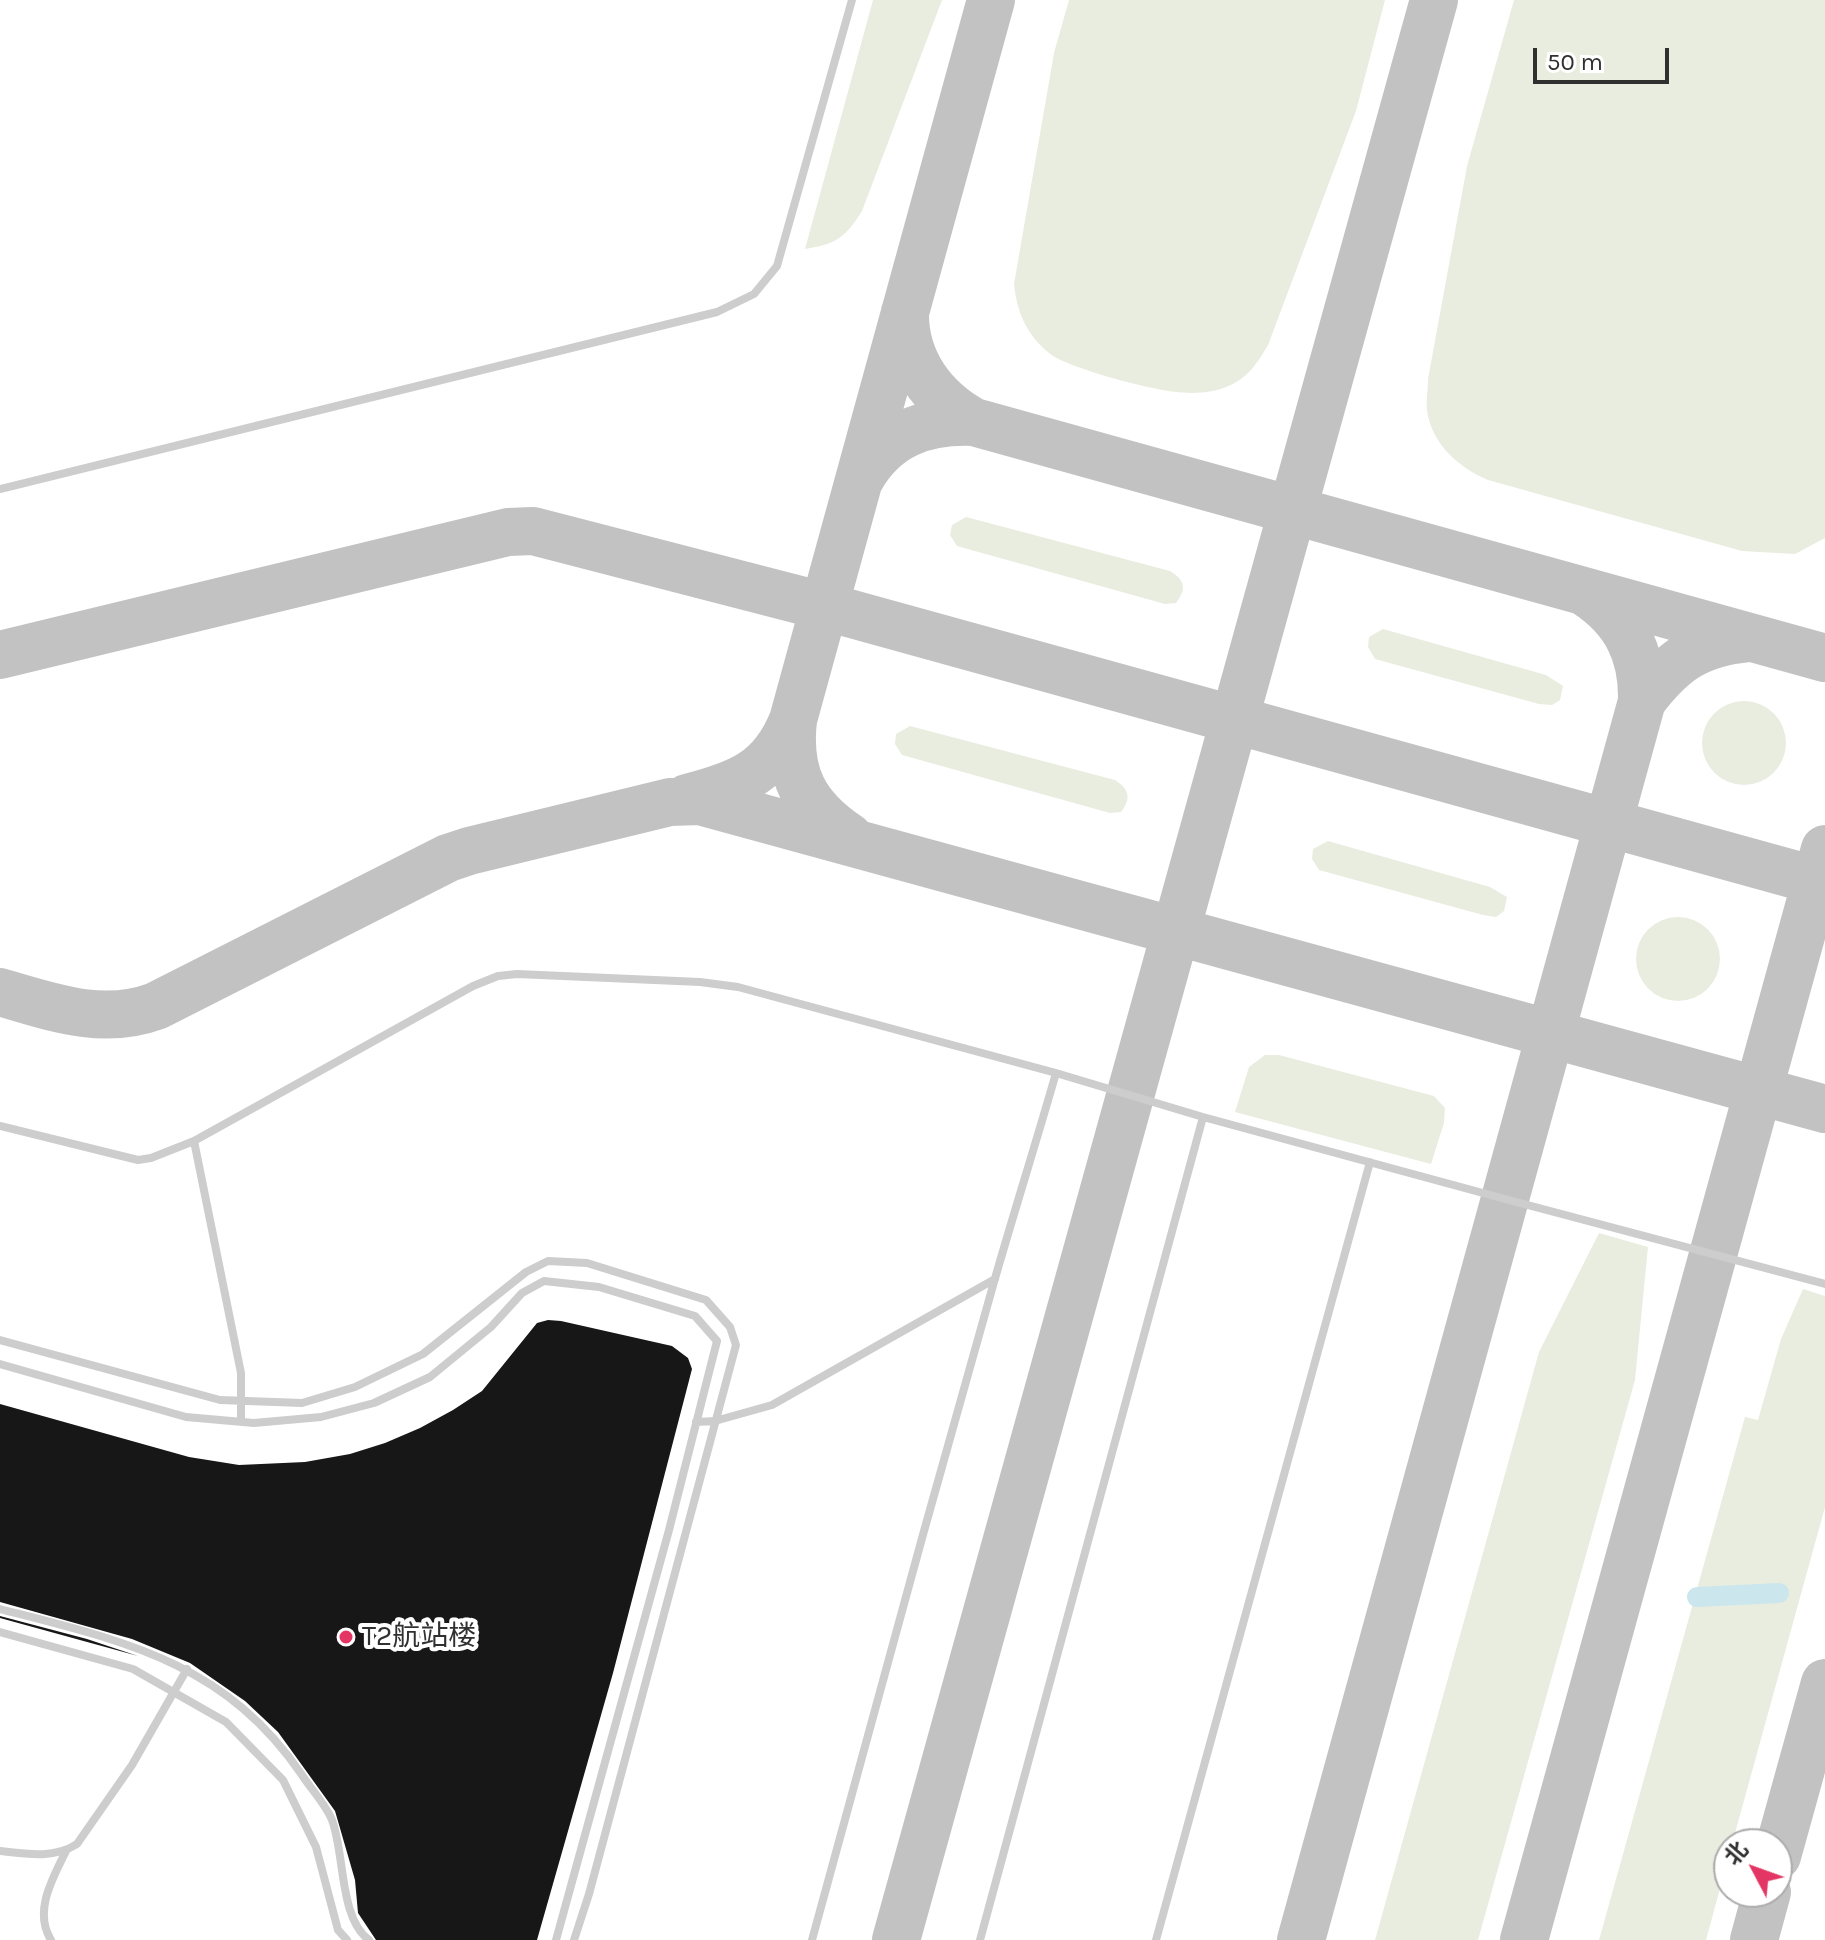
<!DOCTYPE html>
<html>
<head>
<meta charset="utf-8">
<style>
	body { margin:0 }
	#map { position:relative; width:1825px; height:1940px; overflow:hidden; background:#fff; font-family:Karla,"Noto Sans SC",sans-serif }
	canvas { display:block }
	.north { position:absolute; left:1713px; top:1828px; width:80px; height:80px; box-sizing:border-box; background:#fff; border:2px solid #acacac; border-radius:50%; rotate:311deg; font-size:22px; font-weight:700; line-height:32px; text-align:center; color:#303030 }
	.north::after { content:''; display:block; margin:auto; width:28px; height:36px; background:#e43664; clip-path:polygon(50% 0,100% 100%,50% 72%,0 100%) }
	.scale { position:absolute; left:1533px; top:48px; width:136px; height:36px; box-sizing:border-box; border:4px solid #303030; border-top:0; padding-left:10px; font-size:24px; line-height:28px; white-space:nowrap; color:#303030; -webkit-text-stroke:6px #fff; paint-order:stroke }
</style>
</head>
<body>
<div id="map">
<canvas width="1825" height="1940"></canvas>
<div class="north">北</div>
<div class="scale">50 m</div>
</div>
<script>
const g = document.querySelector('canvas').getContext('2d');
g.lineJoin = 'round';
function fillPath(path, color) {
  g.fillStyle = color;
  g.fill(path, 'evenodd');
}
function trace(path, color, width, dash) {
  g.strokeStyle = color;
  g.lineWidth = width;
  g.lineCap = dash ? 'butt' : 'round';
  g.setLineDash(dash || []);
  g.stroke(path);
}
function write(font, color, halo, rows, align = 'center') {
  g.font = font + ' Karla,"Noto Sans SC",sans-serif';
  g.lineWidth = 8;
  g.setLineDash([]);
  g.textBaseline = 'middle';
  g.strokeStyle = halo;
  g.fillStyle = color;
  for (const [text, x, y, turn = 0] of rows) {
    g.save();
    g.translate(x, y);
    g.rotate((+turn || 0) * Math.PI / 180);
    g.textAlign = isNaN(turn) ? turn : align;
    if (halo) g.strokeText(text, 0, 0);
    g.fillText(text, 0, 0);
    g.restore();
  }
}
const green = new Path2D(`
	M873,0h69l-80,211c-17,27 -26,33 -57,38z
	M1069,0h316l-29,111 -88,234c-11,19 -21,34 -42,42 -14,6 -34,7 -49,5 -25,-2 -110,-24 -128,-39 -23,-19 -32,-41 -35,-69l40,-231z
	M1514,0h311v538l-30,16 -53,-3 -254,-71c-29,-12 -56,-36 -61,-69 -1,-10 1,-22 1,-32l39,-213z
	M966,517l204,54c15,9 17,18 6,32l-11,1 -208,-58 -7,-11 2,-10z
	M1383,629l163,46 17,11 -3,14 -8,5 -13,-1 -164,-45 -7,-12 1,-10z
	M1702 743a42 42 0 1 1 84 0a42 42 0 1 1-84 0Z
	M910,726l205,54c14,9 17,18 6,32l-11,1 -208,-58 -7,-11 1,-10z
	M1328,841l162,46 17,10 -3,14 -8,6 -13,-2 -164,-45 -7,-11 1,-10z
	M1636 959a42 42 0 1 1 84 0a42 42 0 1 1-84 0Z
	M1265,1055h14l155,41 11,12 -1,15 -13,41 -196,-52 14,-45z
	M1599,1233l49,14 -13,133 -157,560h-103l164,-588z
	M1803,1289l22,7v211l-93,337h-3v12l-23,84h-107l146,-523 13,3 23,-81z`);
const canal = new Path2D(`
	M1697,1597l82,-4`);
const taxiway = new Path2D(`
	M974,422l851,236
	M860,479c25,-45 65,-59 114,-57 -42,-23 -70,-62 -69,-110
	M1586,593c40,26 57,61 56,108 30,-40 55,-58 106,-63
	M0,655l508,-123 25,-1 290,75 1002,277
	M687,798c51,-13 85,-25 106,-78
	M849,837c-45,-30 -62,-63 -56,-117l198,-720
	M0,992c52,15 102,34 156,14l292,-148 21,-7 201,-49 30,-1 1125,308
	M1777,1856l48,-173
	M896,1940l538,-1940
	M1301,1940l341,-1239
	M1524,1940l301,-1091
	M1754,1940l13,-48`);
const building = new Path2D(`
	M548,1320l13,1 111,25 16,12 4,11 -79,304 -76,267h-161l-18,-27 -3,-33 -20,-69 -57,-79 -33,-31 -55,-38 -58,-24 -132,-37v-198l189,53 50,8 66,-3 45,-8 35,-11 35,-15 33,-18 29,-19 55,-68z
	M0,1616l87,23 51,17 -138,-38z`);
const service = new Path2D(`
	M0,489l717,-177 37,-18 23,-28 75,-266
	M0,1126l138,34 13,-2 43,-17 279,-155 25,-10 19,-2 183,8 38,5 318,86 147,44 302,82 320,85
	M194,1141l47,232v48
	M0,1340l220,60 82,3 53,-16 68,-33 103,-82 22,-11 39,2 119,37 24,27 6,18 -147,549 -15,46
	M0,1364l186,53 68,6 67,-6 53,-14 56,-26 61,-50 31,-34 22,-12 55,6 96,29 22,25 -48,189 -113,410
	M696,1422l19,-1 57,-16 223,-126
	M0,1609c124,32 225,53 302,166 9,14 24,30 30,45 13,34 7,98 37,120
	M0,1632l133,37 93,53 57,58 33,67 22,83 9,10
	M0,1851c26,3 54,8 77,-7l55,-79 55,-96
	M51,1940c-18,-29 2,-62 15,-89
	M812,1940c59,-220 120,-439 182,-658 20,-70 42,-139 62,-209
	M980,1940l223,-823
	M1156,1940l214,-778`);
const markers = [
	[346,1637,8,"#e43664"]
];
const poiNames = [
	["T2航站楼",362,1637]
];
fillPath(green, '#e9eddf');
trace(canal, '#cbe6ec', 20);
trace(taxiway, '#c2c2c2', 48);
fillPath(building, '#171717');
trace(service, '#cdcdcd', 8);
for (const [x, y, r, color] of markers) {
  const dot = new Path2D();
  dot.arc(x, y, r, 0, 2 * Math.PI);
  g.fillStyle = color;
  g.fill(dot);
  trace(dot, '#fff', 3);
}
write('28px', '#303030', '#fff', poiNames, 'left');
</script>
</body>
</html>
